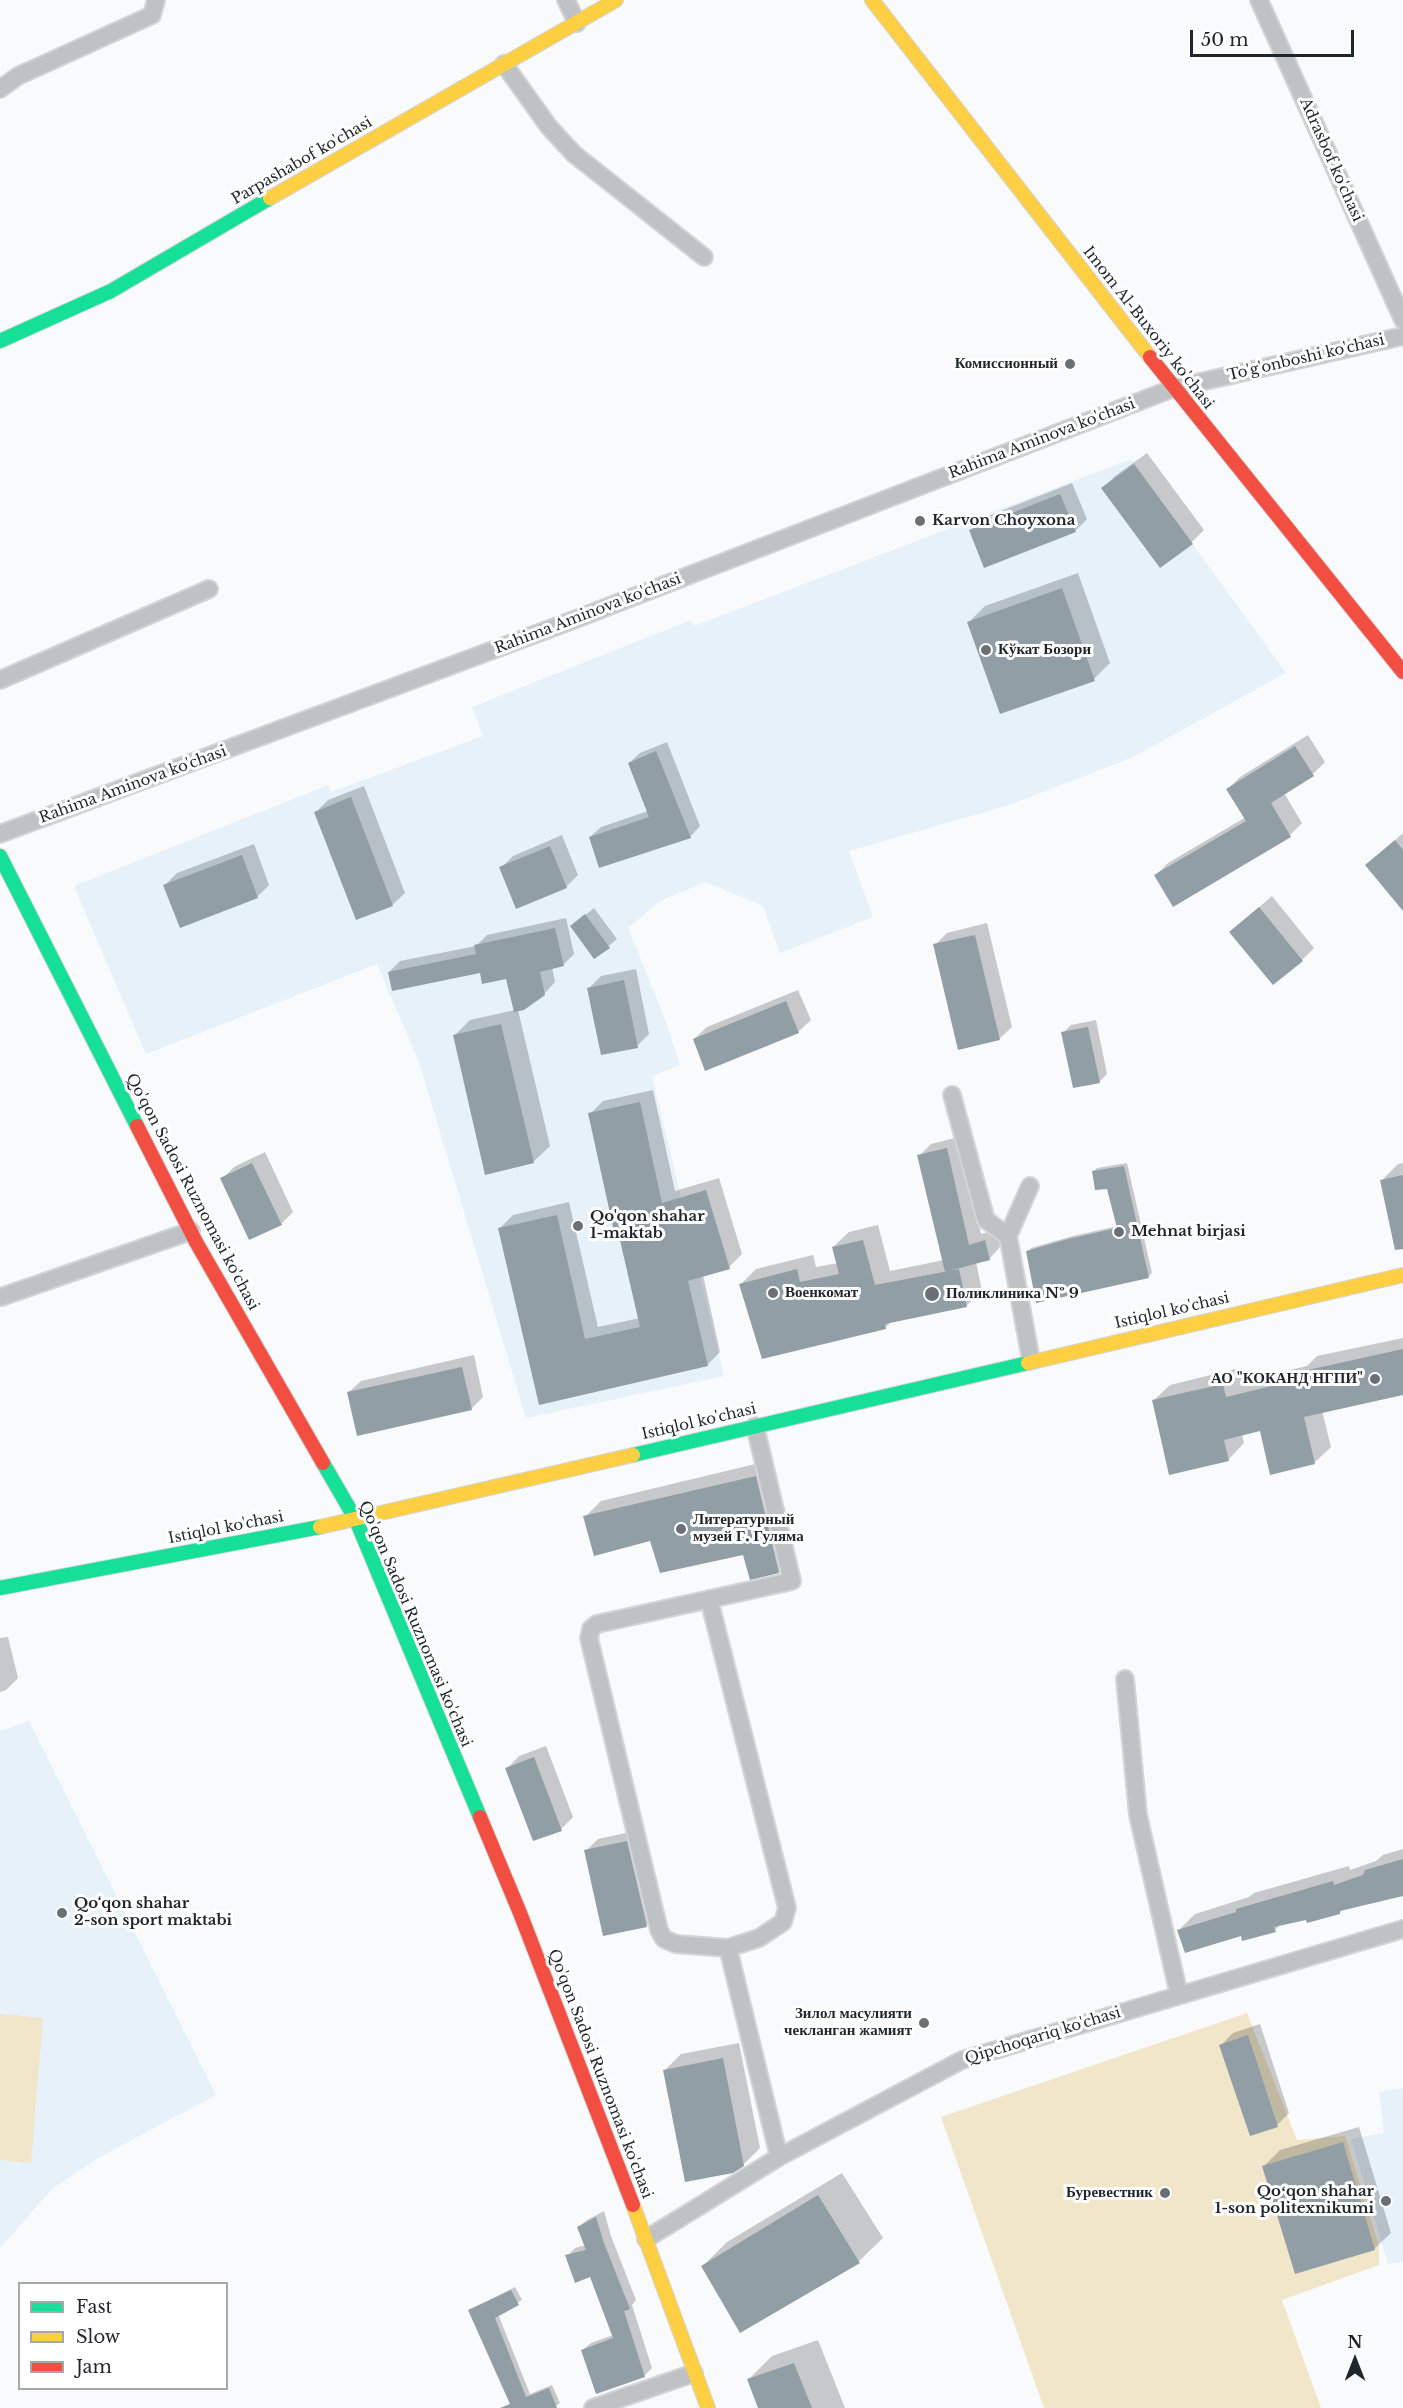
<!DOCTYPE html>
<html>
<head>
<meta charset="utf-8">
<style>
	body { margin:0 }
	#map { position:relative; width:1403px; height:2408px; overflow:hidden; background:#f8fafc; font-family:"Libre Baskerville",serif }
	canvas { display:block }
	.legend { position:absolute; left:18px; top:2282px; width:210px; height:108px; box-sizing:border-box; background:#fff; border:2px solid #a5a8ab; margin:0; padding:8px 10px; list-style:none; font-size:18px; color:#1e262c }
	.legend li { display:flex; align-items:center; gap:12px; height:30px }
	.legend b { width:30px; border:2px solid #a5a8ab }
	.north { position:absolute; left:1325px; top:2330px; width:60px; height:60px; -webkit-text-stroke:4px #fff; paint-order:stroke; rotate:0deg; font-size:16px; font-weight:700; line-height:24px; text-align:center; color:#1e262c }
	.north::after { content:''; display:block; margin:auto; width:21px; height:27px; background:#1e262c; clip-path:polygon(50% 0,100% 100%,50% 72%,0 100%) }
	.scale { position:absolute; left:1190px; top:30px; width:164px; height:27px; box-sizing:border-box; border:3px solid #1e262c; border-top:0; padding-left:8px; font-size:18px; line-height:21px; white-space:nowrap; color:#1e262c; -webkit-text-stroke:4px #fff; paint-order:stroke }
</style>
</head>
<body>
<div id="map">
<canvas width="1403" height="2408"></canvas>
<ul class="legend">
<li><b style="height:8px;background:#16e098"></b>Fast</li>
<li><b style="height:8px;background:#ffcf43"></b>Slow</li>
<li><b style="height:8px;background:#f24e42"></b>Jam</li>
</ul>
<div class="north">N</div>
<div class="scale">50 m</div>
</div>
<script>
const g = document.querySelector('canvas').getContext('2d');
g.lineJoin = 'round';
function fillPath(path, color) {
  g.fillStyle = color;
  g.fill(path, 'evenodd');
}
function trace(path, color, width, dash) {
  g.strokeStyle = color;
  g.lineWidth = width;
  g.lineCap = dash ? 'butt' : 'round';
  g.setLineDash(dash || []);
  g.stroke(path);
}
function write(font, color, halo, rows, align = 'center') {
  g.font = font + ' "Libre Baskerville",serif';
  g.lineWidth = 6;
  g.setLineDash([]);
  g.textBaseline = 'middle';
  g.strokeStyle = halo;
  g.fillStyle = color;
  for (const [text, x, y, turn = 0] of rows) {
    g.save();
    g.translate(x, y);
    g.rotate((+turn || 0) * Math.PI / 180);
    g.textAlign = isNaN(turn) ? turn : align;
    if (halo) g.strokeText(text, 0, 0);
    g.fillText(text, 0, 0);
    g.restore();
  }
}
const built = new Path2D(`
	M1131,459l155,214 -155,85 -122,47 -160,46 24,66 -93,36 -17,-47 -57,-24 -46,19 -32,27 36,89 16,48 -28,11 72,300 -198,42 -107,-356 -42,-98 -231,90 -72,-168 254,-101 3,7 152,-56 -11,-29 219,-87 3,6z
	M29,1721l187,374 -118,63 -46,31 -52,59v-517z
	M1403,2088v174l-15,2 -37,-125 33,-6 -5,-41z`);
const green = new Path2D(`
	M1247,2013l50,127 48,-4 34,110v19l-97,35 39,108h-277l-103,-291z
	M0,2014l43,4 -12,145 -31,-3z`);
const shadow = new Path2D(`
	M1147,453l57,77 -12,12 -31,24 -58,-78 12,-12z
	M1072,483l15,36 -12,12 -104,-1 12,-12z
	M1078,573l32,90 -16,16 -125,-57 16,-16z
	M1308,735l17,27 -12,12 -29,19 18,30 -12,12 -117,70 -17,-30 12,-12 78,-46 -18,-28 12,-12z
	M667,742l33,84 -10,11h-100l11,-10 47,-16 -19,-48 11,-10z
	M364,786l41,107 -13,12 -76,-93 12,-12z
	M1403,833v76l-36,-44z
	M562,835l16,40 -12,12 -65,-19 12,-12z
	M254,844l15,41 -12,12 -92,-12 12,-12z
	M1272,896l42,52 -12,12 -71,-28z
	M594,908l23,31 -22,18 -23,-31z
	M566,918l8,36 -11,11 -11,3 3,14 -11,12 -26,16 32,136 -17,16 -79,-126 16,-16 45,-10 -8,-33 -26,-6 -92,1 11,-11 76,-15 11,-11z
	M987,923l25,104 -13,12 -64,-94 12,-12z
	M636,969l13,65 -12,12 -48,-58 12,-12z
	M798,990l13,30 -13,12 -104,7 13,-12z
	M1096,1020l11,54 -8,8 -36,-49 8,-8z
	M653,1090l22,101 44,-13 23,76 -13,13 -26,8 17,77 -13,13 -167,38 -40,-175 13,-13 56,-13 29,125 42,-9 -50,-204 13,-13z
	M959,1137l22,97 16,-5 4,17 -12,13 -13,3 6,29 -16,15 -74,15 -6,6 -123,30 -22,-73 15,-15 57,-14 3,12 22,-4 -5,-16 16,-15 29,-7 12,46 54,-11 -25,-104 12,-12z
	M265,1152l28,60 -12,12 -59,-45 12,-12z
	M1127,1163l25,110 -3,3 -112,25 -9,-49 3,-4 42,-12 45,-10 -10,-38 -15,-16 4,-4z
	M1403,1163v61l-21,-44 16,-16z
	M1403,1338v56l-81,17 9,36 -17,16 -53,-34 -19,5 2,9 -16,17 -75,-59 17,-16 69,-17 3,13 65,-15 10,-10z
	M474,1355l9,42 -12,12 -123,-16 13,-12z
	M772,1460l23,95 -16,17 -35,-19 -159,-36 16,-16z
	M8,1637l10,41 -12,12 -6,2v-54z
	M546,1746l27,71 -12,12 -54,-60 12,-13z
	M639,1830l20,83 -12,12 -43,10 -18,-84 12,-12z
	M1403,1849v44l-59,15 -5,5 -58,11 -6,6 -33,4 -63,-4 16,-16 54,-17 5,-4 95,-27 1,4 26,-9 7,-6z
	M1260,2024l29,89 -12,12 -56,-80 12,-12z
	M739,2043l21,105 -17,17 -78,-95 16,-16z
	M1359,2127l32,106 -17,16 -110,-83 16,-16z
	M842,2173l41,65 -24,23 -156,5 24,-24z
	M604,2211l7,25 25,64 -4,5 20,63 -8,8 -61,-26 8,-7 22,-8 -22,-60 -24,-19 8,-8 11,-3 -7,-18 8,-7z
	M515,2287l7,13 -24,14 32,80 22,-9 8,18 -7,5h-40l-43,-98z
	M818,2340l27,68h-85l-12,-28 24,-24z`);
const building = new Path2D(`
	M1134,464l59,80 -33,24 -59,-80z
	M1060,494l16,38 -92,36 -15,-38z
	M1062,588l33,93 -95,33 -33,-92z
	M1295,746l19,30 -43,27 20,34 -118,70 -19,-32 92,-54 -20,-32z
	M656,751l35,87 -92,30 -10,-31 60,-20 -21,-54z
	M351,797l42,109 -37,14 -42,-108z
	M1395,840l8,10v61l-38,-46z
	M550,846l17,42 -51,21 -17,-42z
	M242,855l16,43 -78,30 -17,-43z
	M1259,907l44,54 -30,24 -44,-53z
	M585,914l25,34 -16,11 -24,-33z
	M555,928l9,38 -24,6 5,23 -21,15 -10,2 -8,-33 -24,5 -2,-11 -88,18 -4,-19 88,-18 -2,-9z
	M975,935l25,105 -42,10 -25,-106z
	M624,980l14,68 -37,7 -14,-67z
	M786,1001l13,32 -94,38 -12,-32z
	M501,1024l33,139 -49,12 -32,-140z
	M1088,1027l12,56 -27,5 -12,-56z
	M640,1102l22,101 44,-13 24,79 -42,12 20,85 -169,39 -41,-177 59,-13 28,124 55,-12 -21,-91h-4l-27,-123z
	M947,1148l22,97 16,-5 5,20 -45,12 -28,-117z
	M252,1163l30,62 -33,15 -29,-62z
	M1124,1166l25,112 -113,25 -10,-52 42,-12 49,-11 -10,-39 -12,1 -3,-19z
	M1403,1175v74l-8,1 -15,-70z
	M863,1240l12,45 84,-16 8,38 -82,17 1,5 -124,30 -23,-75 58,-15 3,13 39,-8 -7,-27z
	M1403,1349v46l-99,22 11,47 -45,11 -10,-44 -36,9 5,21 -60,14 -17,-75 71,-16 3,13 75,-18 -2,-7z
	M462,1367l10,43 -115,26 -10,-44z
	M756,1476l23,97 -29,7 -7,-25 -83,18 -10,-32 -56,15 -11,-40z
	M534,1757l28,74 -29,10 -28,-73z
	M627,1841l20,86 -44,9 -19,-86z
	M1403,1859v37l-63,15v3l-33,9 -1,-3 -32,7 2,5 -34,9 -1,-5 -56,17 -8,-23 59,-18v-3l97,-28 1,4 29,-10 2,-5z
	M1248,2035l30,92 -28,9 -31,-91z
	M723,2058l21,108 -11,7 -48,9 -22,-112z
	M1343,2142l32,108 -80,24 -33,-108z
	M818,2195l42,68 -120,70 -39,-67z
	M596,2217l8,26 26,66 -6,2 21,66 -49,17 -15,-44 32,-12 -23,-61 -15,6 -10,-28 21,-5 -9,-23z
	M511,2290l8,15 -24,13 31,79 23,-9 8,20h-57l10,-4 -42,-94z
	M794,2363l18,45h-54l-11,-29z`);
const street = new Path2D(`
	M566,0l11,23
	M1259,0l144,320
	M504,64l45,63 25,27 130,103
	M0,89l18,-13 134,-61 4,-15
	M0,680l209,-91
	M0,834l576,-215 598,-231 229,-52
	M952,1095l34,125 22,16
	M1030,1186l-22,50 23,124
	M1,1297l190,-66
	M709,1599l78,309 -4,14 -24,16 -31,10 -52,-4 -12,-5 -5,-9 -70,-292 2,-9 6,-5 195,-43 -37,-155
	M1125,1679l13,136 41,180
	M728,1948l51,209
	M646,2239l133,-82 183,-97 441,-131
	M593,2408l101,-35`);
const fast = new Path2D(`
	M0,341l111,-50 159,-93
	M0,856l137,270
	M633,1455l395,-92
	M323,1463l33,57 124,297
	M0,1588l320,-61`);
const slow = new Path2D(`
	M872,0l278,357
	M270,198l346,-198
	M1028,1363l375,-88
	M320,1527l313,-72
	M633,2205l75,203`);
const jam = new Path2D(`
	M1150,357l253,315
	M137,1126l59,116 127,221
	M480,1817l40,96 113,292`);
const markers = [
	[1070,364,6,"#6a7075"],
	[920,521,6,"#6a7075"],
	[986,650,6,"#6a7075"],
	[578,1226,6,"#6a7075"],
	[1119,1232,6,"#6a7075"],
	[773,1293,6,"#6a7075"],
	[932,1294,8,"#6a7075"],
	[1375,1379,6,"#6a7075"],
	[681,1529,6,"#6a7075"],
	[62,1913,6,"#6a7075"],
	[924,2023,6,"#6a7075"],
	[1165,2193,6,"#6a7075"],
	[1386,2201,6,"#6a7075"]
];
const streetNames = [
	["Adrasbof ko'chasi",1331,160,66],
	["Parpashabof ko'chasi",302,161,-30],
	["Imom Al-Buxoriy ko'chasi",1148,328,52],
	["To'g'onboshi ko'chasi",1306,358,-13],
	["Rahima Aminova ko'chasi",1042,439,-21],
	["Rahima Aminova ko'chasi",588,614,-21],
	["Rahima Aminova ko'chasi",133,785,-20],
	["Qo'qon Sadosi Ruznomasi ko'chasi",192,1192,62],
	["Istiqlol ko'chasi",1172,1311,-13],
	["Istiqlol ko'chasi",699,1422,-13],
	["Istiqlol ko'chasi",226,1528,-11],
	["Qo'qon Sadosi Ruznomasi ko'chasi",415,1624,67],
	["Qipchoqariq ko'chasi",1043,2036,-17],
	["Qo'qon Sadosi Ruznomasi ko'chasi",600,2074,69]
];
const poiNames = [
	["Комиссионный",1058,364,"right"],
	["Karvon Choyxona",932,521],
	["Кўкат Бозори",998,650],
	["Qo'qon shahar",590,1217],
	["1-maktab",590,1234],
	["Mehnat birjasi",1131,1232],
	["Военкомат",785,1293],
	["Поликлиника № 9",946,1294],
	["АО \"КОКАНД НГПИ\"",1363,1379,"right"],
	["Литературный",693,1520],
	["музей Г. Гуляма",693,1537],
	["Qo‘qon shahar",74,1904],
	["2-son sport maktabi",74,1921],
	["Зилол масулияти",912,2014,"right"],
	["чекланган жамият",912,2031,"right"],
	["Qoʻqon shahar",1374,2192,"right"],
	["1-son politexnikumi",1374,2209,"right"],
	["Буревестник",1153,2193,"right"]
];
fillPath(built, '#e6f1f9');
fillPath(green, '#f2e6ca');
fillPath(shadow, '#0003');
fillPath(building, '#919ea5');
trace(street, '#d2d4d6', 20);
trace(fast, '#d2d4d6', 16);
trace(slow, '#d2d4d6', 16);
trace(jam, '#d2d4d6', 16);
trace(street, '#bfc2c4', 16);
trace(fast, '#16e098', 14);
trace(slow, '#ffcf43', 14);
trace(jam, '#f24e42', 14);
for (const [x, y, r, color] of markers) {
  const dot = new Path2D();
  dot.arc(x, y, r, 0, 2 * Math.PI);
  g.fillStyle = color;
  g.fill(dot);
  trace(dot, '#fff', 2);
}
write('15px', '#1e262c', '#fff', streetNames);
write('bold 15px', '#1e262c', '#fff', poiNames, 'left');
</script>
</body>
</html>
